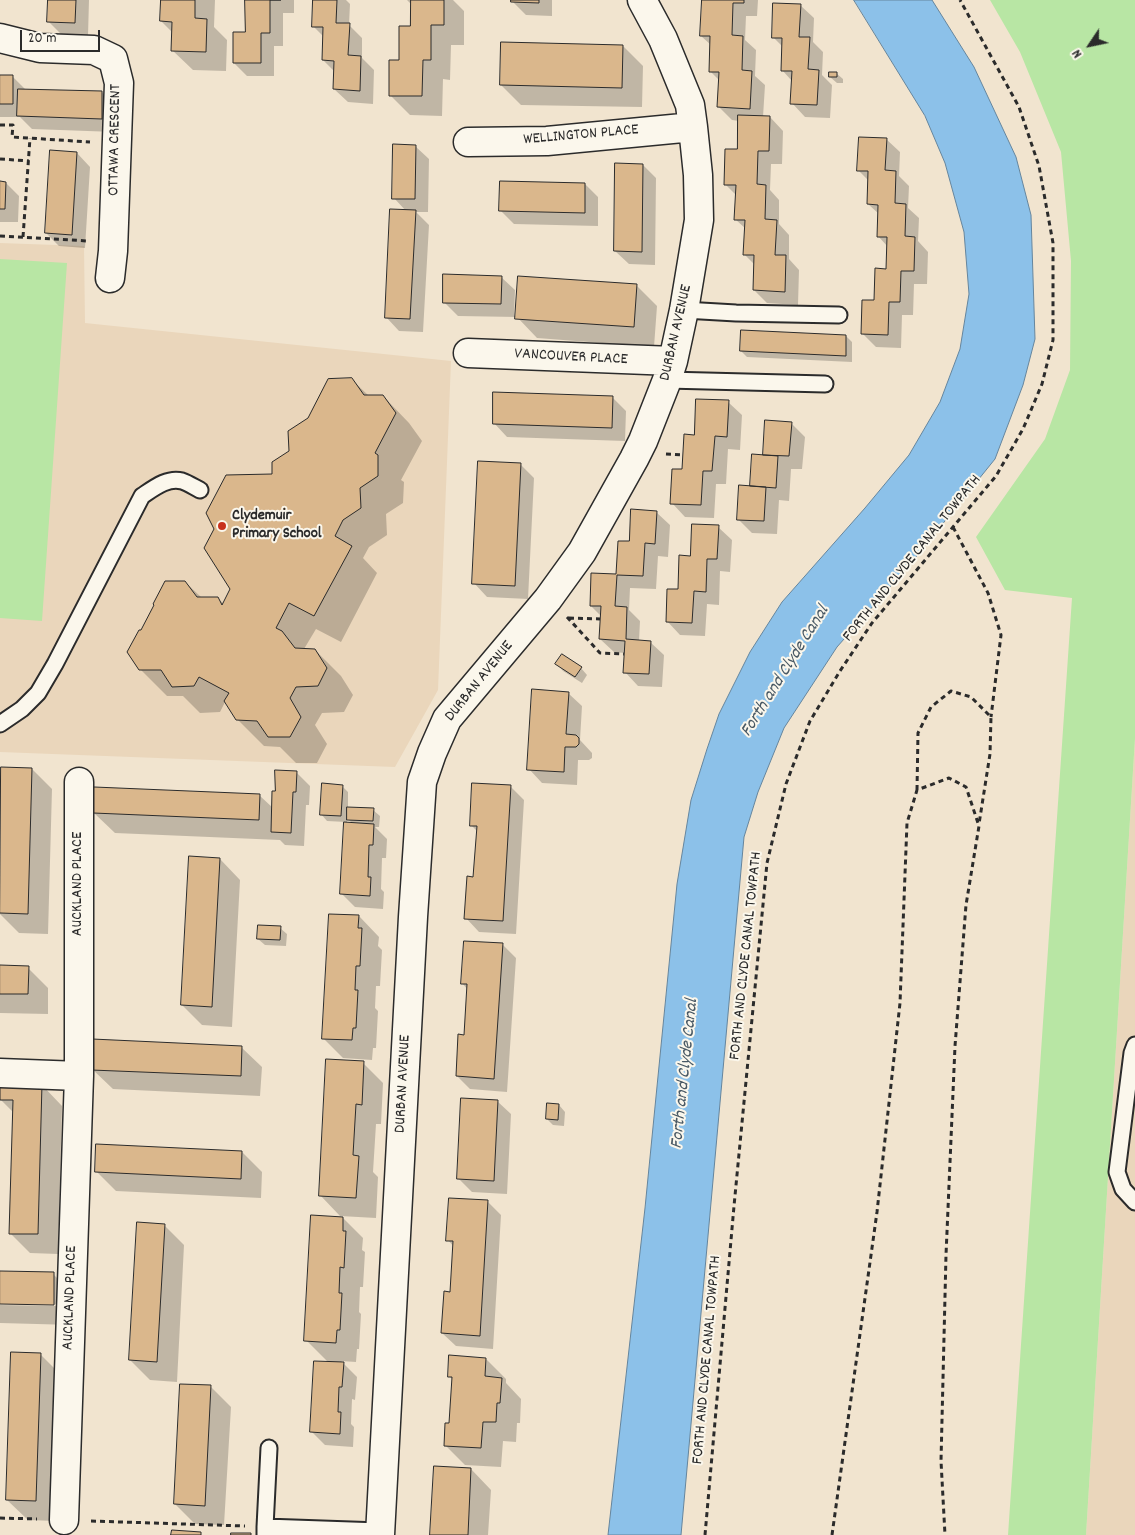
<!DOCTYPE html>
<html>
<head>
<meta charset="utf-8">
<style>
	body { margin:0 }
	#map { position:relative; width:1135px; height:1535px; overflow:hidden; background:#f1e4cf; font-family:Dekko,sans-serif }
	canvas { display:block }
	.north { position:absolute; left:1065px; top:20px; width:50px; height:50px; -webkit-text-stroke:4px #fbf7ec; paint-order:stroke; rotate:236deg; font-size:14px; font-weight:700; line-height:20px; text-align:center; color:#2b2b2b }
	.north::after { content:''; display:block; margin:auto; width:18px; height:22px; background:#2b2b2b; clip-path:polygon(50% 0,100% 100%,50% 72%,0 100%) }
	.scale { position:absolute; left:20px; top:30px; width:80px; height:22px; box-sizing:border-box; border:2px solid #2b2b2b; border-top:0; padding-left:6px; font-size:15px; line-height:18px; white-space:nowrap; color:#2b2b2b; -webkit-text-stroke:4px #fbf7ec; paint-order:stroke }
</style>
</head>
<body>
<div id="map">
<canvas width="1135" height="1535"></canvas>
<div class="north">N</div>
<div class="scale">20 m</div>
</div>
<script>
const g = document.querySelector('canvas').getContext('2d');
g.lineJoin = 'round';
function fillPath(path, color) {
  g.fillStyle = color;
  g.fill(path, 'evenodd');
}
function trace(path, color, width, dash) {
  g.strokeStyle = color;
  g.lineWidth = width;
  g.lineCap = dash ? 'butt' : 'round';
  g.setLineDash(dash || []);
  g.stroke(path);
}
function write(font, color, halo, rows, align = 'center') {
  g.font = font + ' Dekko,sans-serif';
  g.lineWidth = 4;
  g.setLineDash([]);
  g.textBaseline = 'middle';
  g.strokeStyle = halo;
  g.fillStyle = color;
  for (const [text, x, y, turn = 0] of rows) {
    g.save();
    g.translate(x, y);
    g.rotate((+turn || 0) * Math.PI / 180);
    g.textAlign = isNaN(turn) ? turn : align;
    if (halo) g.strokeText(text, 0, 0);
    g.fillText(text, 0, 0);
    g.restore();
  }
}
const built = new Path2D(`
	M0,243l84,3 1,77 366,38 -13,329 -43,77 -395,-15z
	M1135,738v797h-49z`);
const green = new Path2D(`
	M990,0h145v738l-49,797h-78l64,-937 -67,-8 -29,-53 69,-98 25,-69 1,-109 -10,-109 -41,-100z
	M0,259l67,4 -25,358 -42,-3z`);
const water = new Path2D(`
	M854,0h78l42,67 42,90 15,58 4,124 -12,46 -28,74 -84,104 -74,84 -53,81 -26,64 -14,45 -63,698h-73l37,-327 32,-324 14,-84 16,-51 12,-35 31,-62 32,-50 83,-94 44,-53 31,-53 20,-53 9,-55 -5,-62 -19,-69 -20,-47z`);
const shadow = new Path2D(`
	M49,0h40l-1,36 -26,-1 -14,-14z
	M162,0h53l-1,27 13,13 -1,31 -33,-1 -21,-20 1,-17 -12,-12z
	M256,0h38v13h-11v33h-9v30h-27l-13,-13 12,-30z
	M314,0h32l4,4 -1,21 13,13v20l12,12 -1,34 -25,-2 -14,-13 1,-17 -12,-12 1,-23 -11,-11z
	M407,0h46l11,11v34h-13l-1,35 -7,-1 -1,37 -32,-1 -20,-20 22,-68v-22z
	M513,0h39v16l-26,-1 -13,-13z
	M713,0h45l-1,16h-11l-1,24 11,10 -1,26 10,9 -2,32h7l13,14 -1,33h-11l-1,26 9,10v24l10,11v24l10,11 -1,35 -31,-2 -13,-13 1,-25 -11,-11 2,-25 -11,-10 1,-24 -11,-11 13,-34 1,-29 -7,-1 -13,-13 1,-26 -10,-10 1,-26 -10,-9z
	M800,5l14,13 -1,24 10,10 -1,23 10,10 -2,33 -25,-1 -13,-14v-22l-10,-11 1,-23 -10,-10z
	M623,46l20,20 -1,41 -121,-2 -20,-20z
	M836,73l7,6v4h-6l-7,-6z
	M0,76h12l14,14 76,2 13,14v26l-83,-3 -12,-12h-20z
	M886,139l14,13 -1,24 10,10 -1,22 11,10 -1,23 10,11 -1,32h-13l-1,31h-11l-1,33 -25,-1 -14,-14 25,-63 1,-23 -10,-11 1,-22 -11,-10 1,-23 -10,-10z
	M415,146l14,13 -1,53h-12l13,13 -6,107 -24,-1 -13,-14 20,-106 -12,-13z
	M77,153l13,14 -5,81 -26,-2 -13,-13z
	M643,165l13,13 -1,87 -26,-1 -14,-13z
	M0,183h6l13,13 -1,26h-18z
	M585,184l13,13v29l-84,-2 -14,-14z
	M501,277l14,13 -1,26 122,-31 21,21 -3,41 -117,-9 -20,-21 -59,-1 -14,-14z
	M846,336l6,6v20l-105,-5 -6,-6z
	M351,379l18,17h14l26,27 13,18 -21,39 3,2 -1,21 -17,11 1,21 -18,12 -6,11 14,15 -36,69 -25,-13 -12,20 11,1 26,26 12,19 -9,17 -22,1 -7,12 12,19 -10,19h-21l-16,-16 -16,-1 -27,-27 -12,-17 -5,10 -20,1 -17,-17h-16l-27,-27 1,-37 44,-50 17,16h15l7,6 8,-15 41,-113 17,-24 19,-34z
	M612,397l14,14 -1,30 -118,-4 -13,-14z
	M728,402l14,13 -2,35 -12,-1 -2,35h-10l-2,34 -29,-1 -13,-14 23,-67z
	M791,423l14,14 -3,32h-11l-2,32 -10,-1 -2,34 -25,-1 -14,-14 26,-63z
	M521,465l13,13 -6,121 -41,-2 -13,-14z
	M656,512l14,13 -2,32 -10,-1 -2,33 -26,-1 -1,22 11,11 -1,20 11,1 14,13 -2,32 -24,-1 -13,-14v-19l-11,-1 -14,-13 1,-23 -10,-10 1,-32 25,1 2,-33 11,1z
	M718,527l14,13 -2,32 -10,-1 -1,34 -12,-1 -2,32 -25,-1 -13,-14 25,-64z
	M557,664l24,4 6,7 -5,8 -19,-12z
	M568,693l14,13 -2,34 12,13v5l-3,2h-11l-1,25 -35,-2 -13,-14z
	M2,768l30,1 20,20 -4,145 -29,-1 -19,-19z
	M296,772l14,14 -1,19h-3l-2,41 -19,-1 -5,-5 -165,-7 -21,-20 165,-18 14,13 3,-16z
	M474,784l37,3 13,13 -8,134 -37,-2 -13,-14 9,-40 3,-46 -7,-7z
	M342,786l6,6v16l25,2 7,6 -1,11h-4l12,12 -1,19h-4l-1,31 3,3 -1,17 -28,-2 -13,-13 4,-72 -19,-1 -6,-7zM347,818l6,6h-6z
	M220,859l20,21 -8,147 -30,-2 -20,-20z
	M359,916l20,21 -1,9 4,4 -2,36h-4l-1,22 3,3 -2,37h-3l-1,12 -29,-2 -20,-20z
	M280,928l7,6 -1,12 -21,-1 -7,-6z
	M502,944l14,14 -9,134 -37,-3 -13,-13 8,-40 3,-46 -6,-7z
	M0,967l28,1 20,20v26l-48,-1z
	M241,1047l21,20 -2,29 -147,-7 -21,-20z
	M363,1063l20,20 -2,41h-5l-3,48 5,5 -2,41 -36,-2 -20,-21z
	M42,1085l20,21 -4,148 -28,-1 -20,-20 3,-121 -13,-13z
	M497,1101l14,13 -4,80 -35,-2 -14,-14z
	M559,1105l6,7 -1,14 -11,-1 -6,-6z
	M242,1152l20,20 -1,26 -145,-7 -20,-20z
	M487,1201l14,14 -8,134 -37,-3 -14,-13 9,-40 3,-46 -6,-7z
	M343,1218l20,20 -1,12 3,2 -2,35h-3l-1,25 2,2 -2,35h-2l-1,13 -15,-1 16,16 -2,23 -3,-1 -1,25 3,3 -1,20 -28,-2 -13,-13 16,-70 -22,-22z
	M164,1225l20,20 -7,137 -27,-2 -20,-20z
	M0,1273l53,1 20,20v31l-73,-2v-18l60,1v-2l-60,-1z
	M40,1354l20,20 -4,147 -28,-1 -21,-20z
	M486,1359l20,20v4l15,16 -1,24h-3l-1,19 -13,-1 -2,26 -36,-2 -20,-20 6,-20 2,-45 -4,-4z
	M211,1387l20,20 -7,118 -29,-1 -20,-20z
	M471,1469l20,21 -3,45h-57z`);
const building = new Path2D(`
	M48,0h28l-1,23 -28,-1z
	M161,0h34v18l12,1 -1,33 -35,-1 1,-29 -12,-1z
	M245,0h36h-11v33h-9v30h-28v-31h12z
	M313,0h24l-1,23h14l-2,32 13,1 -1,35 -27,-2 1,-28 -12,-1 1,-33h-11z
	M411,0h33v25h-13v35h-8l-1,36h-33v-36h10v-34h11z
	M511,0h28v3l-28,-1z
	M702,0h42v3h-11l-1,32 11,1 -1,34 10,1 -2,38 -33,-2 2,-35h-10l1,-36h-10z
	M773,3l28,1 -2,33h11l-2,32 11,1 -2,35 -27,-1 2,-33h-11l1,-33h-10z
	M501,42l122,3 -1,43 -122,-3z
	M829,72h8v5h-8z
	M0,75h13v29h-13z
	M18,89l84,2v28l-85,-3z
	M738,115l32,1 -1,35h-11l-1,33 9,1 -1,34 12,1 -2,35h11l-1,37 -32,-2 1,-35h-11l2,-35h-11l2,-35h-12l1,-36h12z
	M859,137l28,1 -2,32 11,1 -1,32 11,1 -1,32 10,1 -1,34h-13l-1,31h-11l-1,33 -27,-1 1,-34h12l1,-32 11,1 1,-32h-10l1,-32 -11,-1 1,-33h-11z
	M393,144l23,1 -1,54h-23z
	M50,150l27,2 -5,83 -27,-2z
	M615,163l28,1 -1,88 -28,-1z
	M0,181l6,1 -1,27h-5z
	M500,181l85,2v30l-86,-2z
	M390,209l26,1 -6,109 -25,-1z
	M443,274l59,2 -1,28 -58,-1z
	M518,276l119,8 -3,43 -119,-8z
	M741,330l105,5v21l-106,-5z
	M352,378l12,17h19l13,18 -21,40 3,2v21l-18,12 1,20 -18,12 -8,16 17,10 -38,70 -25,-13 -13,25 6,3 13,17 20,1 12,19 -9,18 -22,1 -6,11 11,19 -11,20h-22l-11,-16 -21,-1 -12,-19 5,-8 -30,-16 -5,9 -22,1 -11,-17h-22l-12,-18 12,-22h2l13,-25 -1,-1 12,-23h20l12,16h21l4,8 8,-16 -26,-41 10,-19 -8,-16 20,-38 46,-1v-12l17,-11 -1,-20 20,-13 20,-39z
	M493,392l120,4 -1,32 -119,-4z
	M696,399l33,1 -2,37 -12,-1 -3,35h-9l-2,34 -31,-1 2,-35h10l2,-35 10,1z
	M765,420l27,2 -3,34 -26,-1z
	M752,454l26,2 -2,32 -26,-2z
	M478,461l43,2 -6,123 -43,-2z
	M739,485l27,2 -2,34 -27,-1z
	M631,509l26,2 -2,33 -10,-1 -2,33 -26,-1 -2,31 12,1 -1,32 25,2 -2,33 -26,-1 2,-32 -26,-2 2,-33h-11l1,-33 25,1 2,-33h11z
	M692,524l27,1 -2,34h-10l-1,33 -12,-1 -2,32 -26,-1 1,-33h11l1,-34 11,1z
	M562,654l20,13 -7,10 -20,-13z
	M532,689l37,3 -3,42 10,1 3,3v6l-3,3h-11l-1,25 -37,-2z
	M1,767l31,1 -4,146 -28,-1z
	M275,770l22,1 -1,21h-3l-2,41 -20,-1 1,-41h3z
	M322,783l21,2 -2,31 -21,-1z
	M472,783l39,2 -8,136 -39,-2 3,-43 6,1 4,-51h-7z
	M94,787l166,7 -1,26 -166,-7z
	M347,807l27,1 -1,13 -26,-1z
	M344,822l30,2 -1,21h-4l-1,32h3l-1,19 -30,-2z
	M189,856l31,2 -8,149 -31,-2z
	M329,914l30,1 -1,13h4l-2,38h-4l-1,24h3l-2,38h-3l-1,12 -30,-1z
	M258,925l23,1 -1,14 -23,-1z
	M464,941l39,2 -9,136 -38,-3 2,-42 6,1 3,-51h-6z
	M0,965l29,1 -1,28h-28z
	M92,1039l150,7 -1,30 -150,-6z
	M326,1059l38,2 -2,44 -6,-1 -3,51 6,1 -3,42 -37,-2z
	M42,1084l-4,150h-29l4,-134h-13v-13z
	M461,1098l37,2 -4,81 -37,-2z
	M547,1103l12,1 -1,16 -12,-1z
	M96,1144l146,7 -1,28 -146,-7z
	M449,1198l39,2 -8,136 -39,-3 3,-42 6,1 3,-51h-7z
	M311,1215l32,2v14h3l-2,37 -4,-1 -1,26h3l-2,37h-3l-1,13 -32,-2z
	M137,1222l28,2 -8,138 -28,-2z
	M0,1271l54,1v33l-54,-1z
	M11,1352l30,1 -5,148 -30,-1z
	M449,1355l37,3 -1,18 17,2 -2,25h-3l-1,19h-13l-2,26 -37,-2 1,-23h4l3,-46h-4z
	M314,1361l30,1 -2,25h-3l-1,25h3l-1,22 -30,-2z
	M180,1384l31,1 -6,121 -31,-2z
	M434,1466l37,2 -3,67h-38z
	M172,1530l29,2v3h-30z
	M231,1533h20v2h-20z`);
const path = new Path2D(`
	M0,125h13l-1,12 78,5
	M0,159l29,2
	M0,236l88,5
	M23,237l7,-99
	M666,454l17,1
	M953,527l35,66 13,42 -10,82
	M567,617l33,36 24,1
	M569,618l31,1
	M917,790l1,-57 13,-26 20,-16 20,6 20,20 -1,37 -11,70
	M0,1518l37,1
	M91,1521l154,5
	M705,1535l29,-329 33,-343 19,-79 24,-63 30,-50 32,-48 124,-147 27,-47 19,-45 11,-44v-97l-14,-77 -20,-59 -59,-107
	M832,1535l45,-323 23,-209 7,-180 10,-33 32,-12 17,9 13,39 -13,79 -11,141 -9,209 -5,206 4,74`);
const lane = new Path2D(`
	M684,310l52,3 103,2
	M667,380l158,4
	M0,724l22,-15 16,-16 17,-29 87,-168c12,-8 26,-19 40,-15 6,2 12,6 18,9
	M1135,1045l-3,8 -15,119 6,17 12,13
	M265,1527l4,-79
	M265,1535v-8l115,4`);
const street = new Path2D(`
	M0,38l40,10 54,2 19,9 6,24 -6,168 -3,27
	M468,142l79,-1 146,-14
	M468,353l205,8
	M0,1073l79,3
	M64,1520l15,-444v-294
	M380,1535l33,-618 9,-135 10,-29 15,-34 101,-120 34,-47 52,-93 9,-18 24,-61 6,-19 11,-51 15,-90 -1,-45 -5,-48 -3,-22 -27,-66 -21,-39`);
const markers = [
	[222,526,5,"#c8321e"]
];
const streetNames = [
	["WELLINGTON PLACE",581,136,-5],
	["OTTAWA CRESCENT",116,140,-89],
	["DURBAN AVENUE",677,333,-77],
	["VANCOUVER PLACE",571,358,3],
	["FORTH AND CLYDE CANAL TOWPATH",913,559,-51],
	["DURBAN AVENUE",480,682,-51],
	["AUCKLAND PLACE",79,884,-90],
	["FORTH AND CLYDE CANAL TOWPATH",747,956,-84],
	["DURBAN AVENUE",404,1084,-87],
	["AUCKLAND PLACE",71,1298,-88],
	["FORTH AND CLYDE CANAL TOWPATH",708,1360,-85]
];
const poiNames = [
	["Clydemuir",232,517],
	["Primary School",232,535]
];
const waterNames = [
	["Forth and Clyde Canal",786,672,-58],
	["Forth and Clyde Canal",686,1074,-84]
];
fillPath(built, '#ead6bb');
fillPath(green, '#b8e6a4');
fillPath(water, '#8cc1e9');
trace(water, '#65859d', 1);
fillPath(shadow, '#0003');
fillPath(building, '#dab78c');
trace(building, '#2b2b2b', 1);
trace(lane, '#2b2b2b', 19);
trace(street, '#2b2b2b', 31);
trace(path, '#2b2b2b', 3, [5, 4]);
trace(lane, '#fbf7ec', 15);
trace(street, '#fbf7ec', 28);
for (const [x, y, r, color] of markers) {
  const dot = new Path2D();
  dot.arc(x, y, r, 0, 2 * Math.PI);
  g.fillStyle = color;
  g.fill(dot);
  trace(dot, '#fbf7ec', 2);
}
write('16px', '#2b2b2b', '#fbf7ec', streetNames);
write('bold 16px', '#2b2b2b', '#fbf7ec', poiNames, 'left');
write('italic 18px', '#485864', '#fbf7ec', waterNames);
</script>
</body>
</html>
